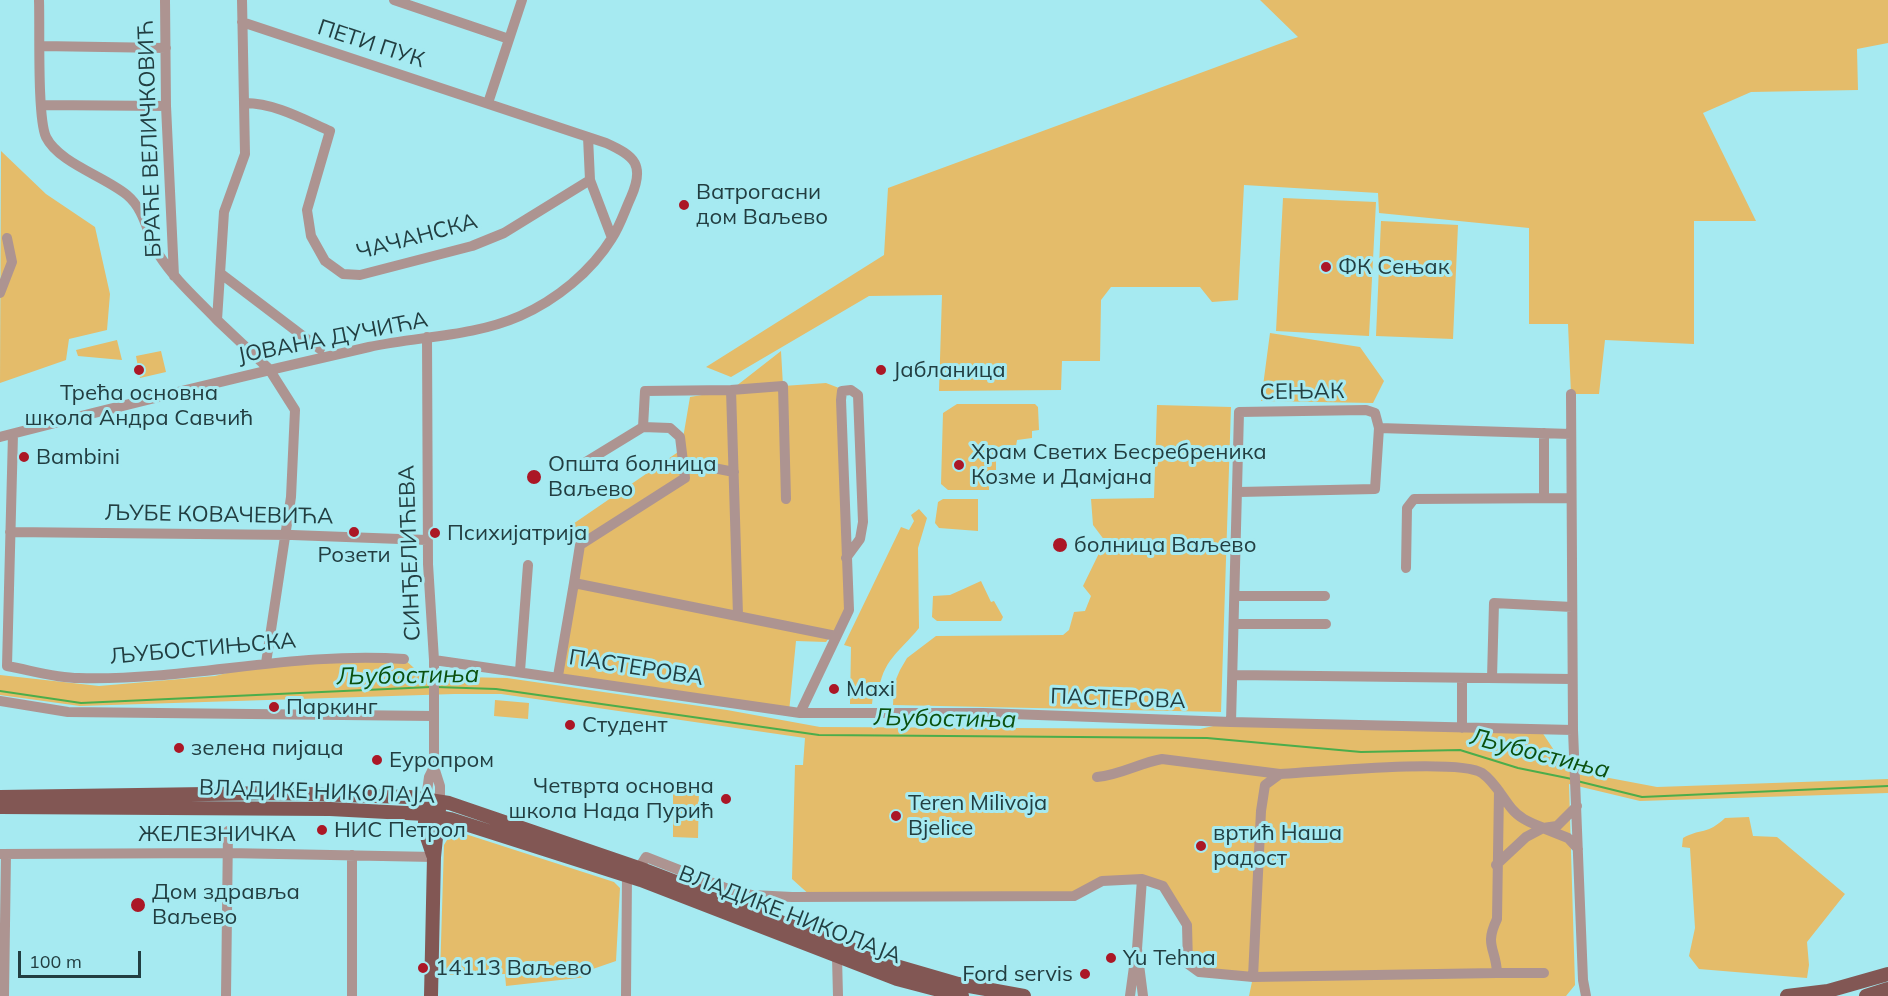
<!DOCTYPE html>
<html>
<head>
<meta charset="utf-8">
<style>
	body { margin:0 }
	#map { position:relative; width:1888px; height:996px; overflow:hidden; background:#a6eaf1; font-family:Mulish,sans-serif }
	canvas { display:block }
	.scale { position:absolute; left:18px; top:951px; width:123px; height:27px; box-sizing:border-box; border:3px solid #223e41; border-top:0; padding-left:8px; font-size:18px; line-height:21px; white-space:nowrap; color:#223e41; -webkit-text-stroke:4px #a6eaf1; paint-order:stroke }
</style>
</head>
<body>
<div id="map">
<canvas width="1888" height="996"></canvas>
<div class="scale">100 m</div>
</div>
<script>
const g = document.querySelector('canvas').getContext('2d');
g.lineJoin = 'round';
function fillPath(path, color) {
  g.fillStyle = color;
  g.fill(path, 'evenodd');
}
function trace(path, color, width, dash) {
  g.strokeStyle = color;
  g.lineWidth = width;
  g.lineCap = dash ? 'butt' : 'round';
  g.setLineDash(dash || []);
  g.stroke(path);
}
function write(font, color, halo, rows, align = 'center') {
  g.font = font + ' Mulish,sans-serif';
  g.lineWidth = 6;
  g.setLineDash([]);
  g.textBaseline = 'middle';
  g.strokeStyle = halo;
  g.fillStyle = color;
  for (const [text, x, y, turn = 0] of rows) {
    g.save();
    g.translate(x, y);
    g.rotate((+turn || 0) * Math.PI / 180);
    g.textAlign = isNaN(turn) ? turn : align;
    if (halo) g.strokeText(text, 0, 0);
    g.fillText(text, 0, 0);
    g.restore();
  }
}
const green = new Path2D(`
	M1260,0h628v43l-31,6 1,41 -107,2 -48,21 53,108h-62v123l-89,-4 -6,54h-28l-3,-70h-39v-96l-150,-15 -1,-20 -134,-8 -6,115 -26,2 -12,-15h-89l-10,13 -1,61h-38l-1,29 -122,1 3,-96 -73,1 -138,81 -25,-10 178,-112 4,-67 410,-151z
	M1,151l45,43 49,33 15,67 -3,36 -38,9 -3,21 -66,23z
	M1283,198l93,4 -7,134 -93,-5z
	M1381,221l77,4 -5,114 -77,-3z
	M1270,333l90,14 24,34 -11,22 -112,-2z
	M117,340l5,20 -44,-4 -2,-6z
	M161,351l5,21 -26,6 -4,-22z
	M781,351l2,35 43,-3 13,5 10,222 -23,32 -30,-1 -7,71 -231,-36 22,-131 -10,-19 111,-76 9,-53 41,-7z
	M957,404h78l3,3 1,23 -7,1v7l-15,2 -1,6 -20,1v23h-7v20h-41l-7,-6 2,-71z
	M1157,405l74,2 -10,305 -328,-7 1,-21 6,-14 7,-12 29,-22 127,-1 6,-5 5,-18 11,-1 6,-15 -8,-10 22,-45 -12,-16 -2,-26 63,-1z
	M943,499h35v32l-39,-3 -4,-5 3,-21z
	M919,509l8,9 -9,30 1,80c-21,26 -36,31 -41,66l-5,1 -1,9h-22l1,-57 -7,-2 57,-118 8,3 5,-9 -3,-6z
	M981,581l10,21 3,-1 9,16 -2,4h-64l-5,-4 1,-21 17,-1z
	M404,659l19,17 84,2 220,32 93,17 380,2 31,-7 309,7 27,41 90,17 231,-8v14l-248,8 -71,-17 6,201 -9,11h-317l4,-19 -54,-5 -11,-8 -1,-40 -24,-38 -61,-5 -28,15 -262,1 -20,-18 3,-114h8l2,-27 -304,-44h-47l-374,12 -80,-11v-20l99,11 116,-10 51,-13z
	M495,700l34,3 -1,16 -34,-3z
	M673,789h26l-1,49 -25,-1z
	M1749,817l4,19 24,1 68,57 -38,48 2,23 -2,13 -108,-9 -10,-13 6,-28 -5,-80 -8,-1 1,-9c18,-10 24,-3 42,-20z
	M453,830l161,52 6,6 -4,73 -29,10v6l-81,9 -1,-12 -65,1 4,-130z`);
const stream = new Path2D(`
	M436,687l60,2 323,46 388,3 154,14 99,-2 58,18 54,11
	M0,691l81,12 350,-16
	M1577,781l65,16 246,-11`);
const minor = new Path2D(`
	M39,0c1,27 -2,117 7,137 13,26 58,39 81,58 19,16 20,41 32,60 16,25 38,44 58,65
	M165,0l1,106 8,170
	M242,0l3,154 -21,58 -7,108 52,49 26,41 -4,87 -25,166
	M394,0l115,39
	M41,46l125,2
	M245,103c29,0 58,16 85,28l-23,79 4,26 14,25 18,13 17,1 112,-29 32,-13 86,-53
	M488,103l34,-103
	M42,105l124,1
	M588,137l2,43 22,58
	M220,273l100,76
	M0,293l12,-31 -5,-24
	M427,337l1,227 6,96v107l6,19v15
	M731,390l7,225
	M1571,394l2,336 10,250 3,16
	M1379,428l192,6
	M13,434l-6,232c23,4 48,12 72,12 109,3 216,-27 325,-19
	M0,437c123,-32 246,-62 369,-90 51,-11 103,-10 151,-31 36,-16 71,-44 92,-78 8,-12 13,-28 19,-41 14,-32 4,-41 -25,-54l-364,-121
	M683,462l51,10
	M576,468l67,-41
	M1544,498v-65
	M10,532l282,3 135,5
	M1406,568l1,-60 7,-9 157,-1
	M574,583l6,-38 105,-67 -5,-41 -10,-9 -27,-1 2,-36 86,-1 52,-4 3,113
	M1236,596h89
	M1235,624h91
	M434,660l366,53h183l248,9 342,8
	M520,671l8,-106
	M1234,675l338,4
	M558,676l16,-93 262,53
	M1462,678v50
	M1492,678l2,-75 78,4
	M0,701l68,11 366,4
	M800,713l49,-103 -8,-210 1,-9 9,-1 7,5 5,127 -3,17 -14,19
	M1231,722l8,-310 127,-2 9,3 4,15 -4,61 -136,3
	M1097,777c24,-2 42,-14 65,-18l118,15
	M1499,791l-2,128c-13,27 -1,29 0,54h47
	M426,799l3,-22 5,-10
	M1577,806l-20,20 -14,2 25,10 10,11
	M0,854l227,-1 207,4
	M1496,865l30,-28 17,-9
	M639,868l7,-11 82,32 24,6 40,2 282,-1 28,-15 40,-2 21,7 24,39 1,39 11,8 54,5 244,-4
	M1142,879l-5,70 6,47
	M837,957l1,39
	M1253,977l8,-166 4,-26 15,-11c35,-2 180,-16 202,-1 13,9 20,24 30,36 8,10 20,14 31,19
	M4,996l2,-142
	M226,996l2,-165
	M352,996v-141
	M626,996l1,-121
	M1130,996l6,-44`);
const major = new Path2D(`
	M0,797l276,-4 133,4 40,6 190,65 257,98 62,18 66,12
	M425,806v25l8,24
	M0,807l330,2 95,5 25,5 191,61 256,99 65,17
	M431,996l3,-139 5,-48
	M1787,996l41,-5 60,-17
	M1866,996l22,-7`);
const markers = [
	[684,205,6,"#ab1726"],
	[1326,267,6,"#ab1726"],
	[139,370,6,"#ab1726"],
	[881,370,6,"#ab1726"],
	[24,457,6,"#ab1726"],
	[959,465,6,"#ab1726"],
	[534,477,8,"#ab1726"],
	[354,532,6,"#ab1726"],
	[435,533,6,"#ab1726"],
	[1060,545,8,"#ab1726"],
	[834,689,6,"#ab1726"],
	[274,707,6,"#ab1726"],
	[570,725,6,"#ab1726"],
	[179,748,6,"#ab1726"],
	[377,760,6,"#ab1726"],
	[726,799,6,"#ab1726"],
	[896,816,6,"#ab1726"],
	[322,830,6,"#ab1726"],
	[1201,846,6,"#ab1726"],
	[138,905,8,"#ab1726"],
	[1111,958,6,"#ab1726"],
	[423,968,6,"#ab1726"],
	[1085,974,6,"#ab1726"]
];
const streetNames = [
	["ПЕТИ ПУК",371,44,18],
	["БРАЋЕ ВЕЛИЧКОВИЋ",150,139,-92],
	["ЧАЧАНСКА",417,237,-15],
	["ЈОВАНА ДУЧИЋА",333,338,-11],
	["СЕЊАК",1302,392,-1],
	["ЉУБЕ КОВАЧЕВИЋА",219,515,1],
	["СИНЂЕЛИЋЕВА",410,553,-92],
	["ЉУБОСТИЊСКА",203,649,-5],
	["ПАСТЕРОВА",636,668,9],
	["ПАСТЕРОВА",1118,699,2],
	["ВЛАДИКЕ НИКОЛАЈА",317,792,2],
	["ЖЕЛЕЗНИЧКА",217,834],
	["ВЛАДИКЕ НИКОЛАЈА",790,915,21]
];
const poiNames = [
	["Ватрогасни",696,192],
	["дом Ваљево",696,217],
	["ФК Сењак",1338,267],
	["Јабланица",893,370],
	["Трећа основна",139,393,"center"],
	["школа Андра Савчић",139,418,"center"],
	["Храм Светих Бесребреника",971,452],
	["Козме и Дамјана",971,477],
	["Bambini",36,457],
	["Општа болница",548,464],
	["Ваљево",548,489],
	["Психијатрија",447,533],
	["болница Ваљево",1074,545],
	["Розети",354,555,"center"],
	["Maxi",846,689],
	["Паркинг",286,707],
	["Студент",582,725],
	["зелена пијаца",191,748],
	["Еуропром",389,760],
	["Четврта основна",714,786,"right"],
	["школа Нада Пурић",714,811,"right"],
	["Teren Milivoja",908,803],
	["Bjelice",908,828],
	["НИС Петрол",334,830],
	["вртић Наша",1213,833],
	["радост",1213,858],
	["Дом здравља",152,892],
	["Ваљево",152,917],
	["Yu Tehna",1123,958],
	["14113 Ваљево",435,968],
	["Ford servis",1073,974,"right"]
];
const waterNames = [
	["Љубостиња",408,676,-1],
	["Љубостиња",945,719,1],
	["Љубостиња",1540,754,14]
];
fillPath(green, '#e4bc6a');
trace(stream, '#4bad4b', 2);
trace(minor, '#ad9491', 10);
trace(major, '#825754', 14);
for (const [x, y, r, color] of markers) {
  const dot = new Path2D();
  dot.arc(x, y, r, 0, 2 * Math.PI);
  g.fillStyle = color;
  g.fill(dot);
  trace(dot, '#a6eaf1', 2);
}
write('22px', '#223e41', '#a6eaf1', streetNames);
write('22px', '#223e41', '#a6eaf1', poiNames, 'left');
write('italic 24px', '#0b510f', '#a6eaf1', waterNames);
</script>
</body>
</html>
